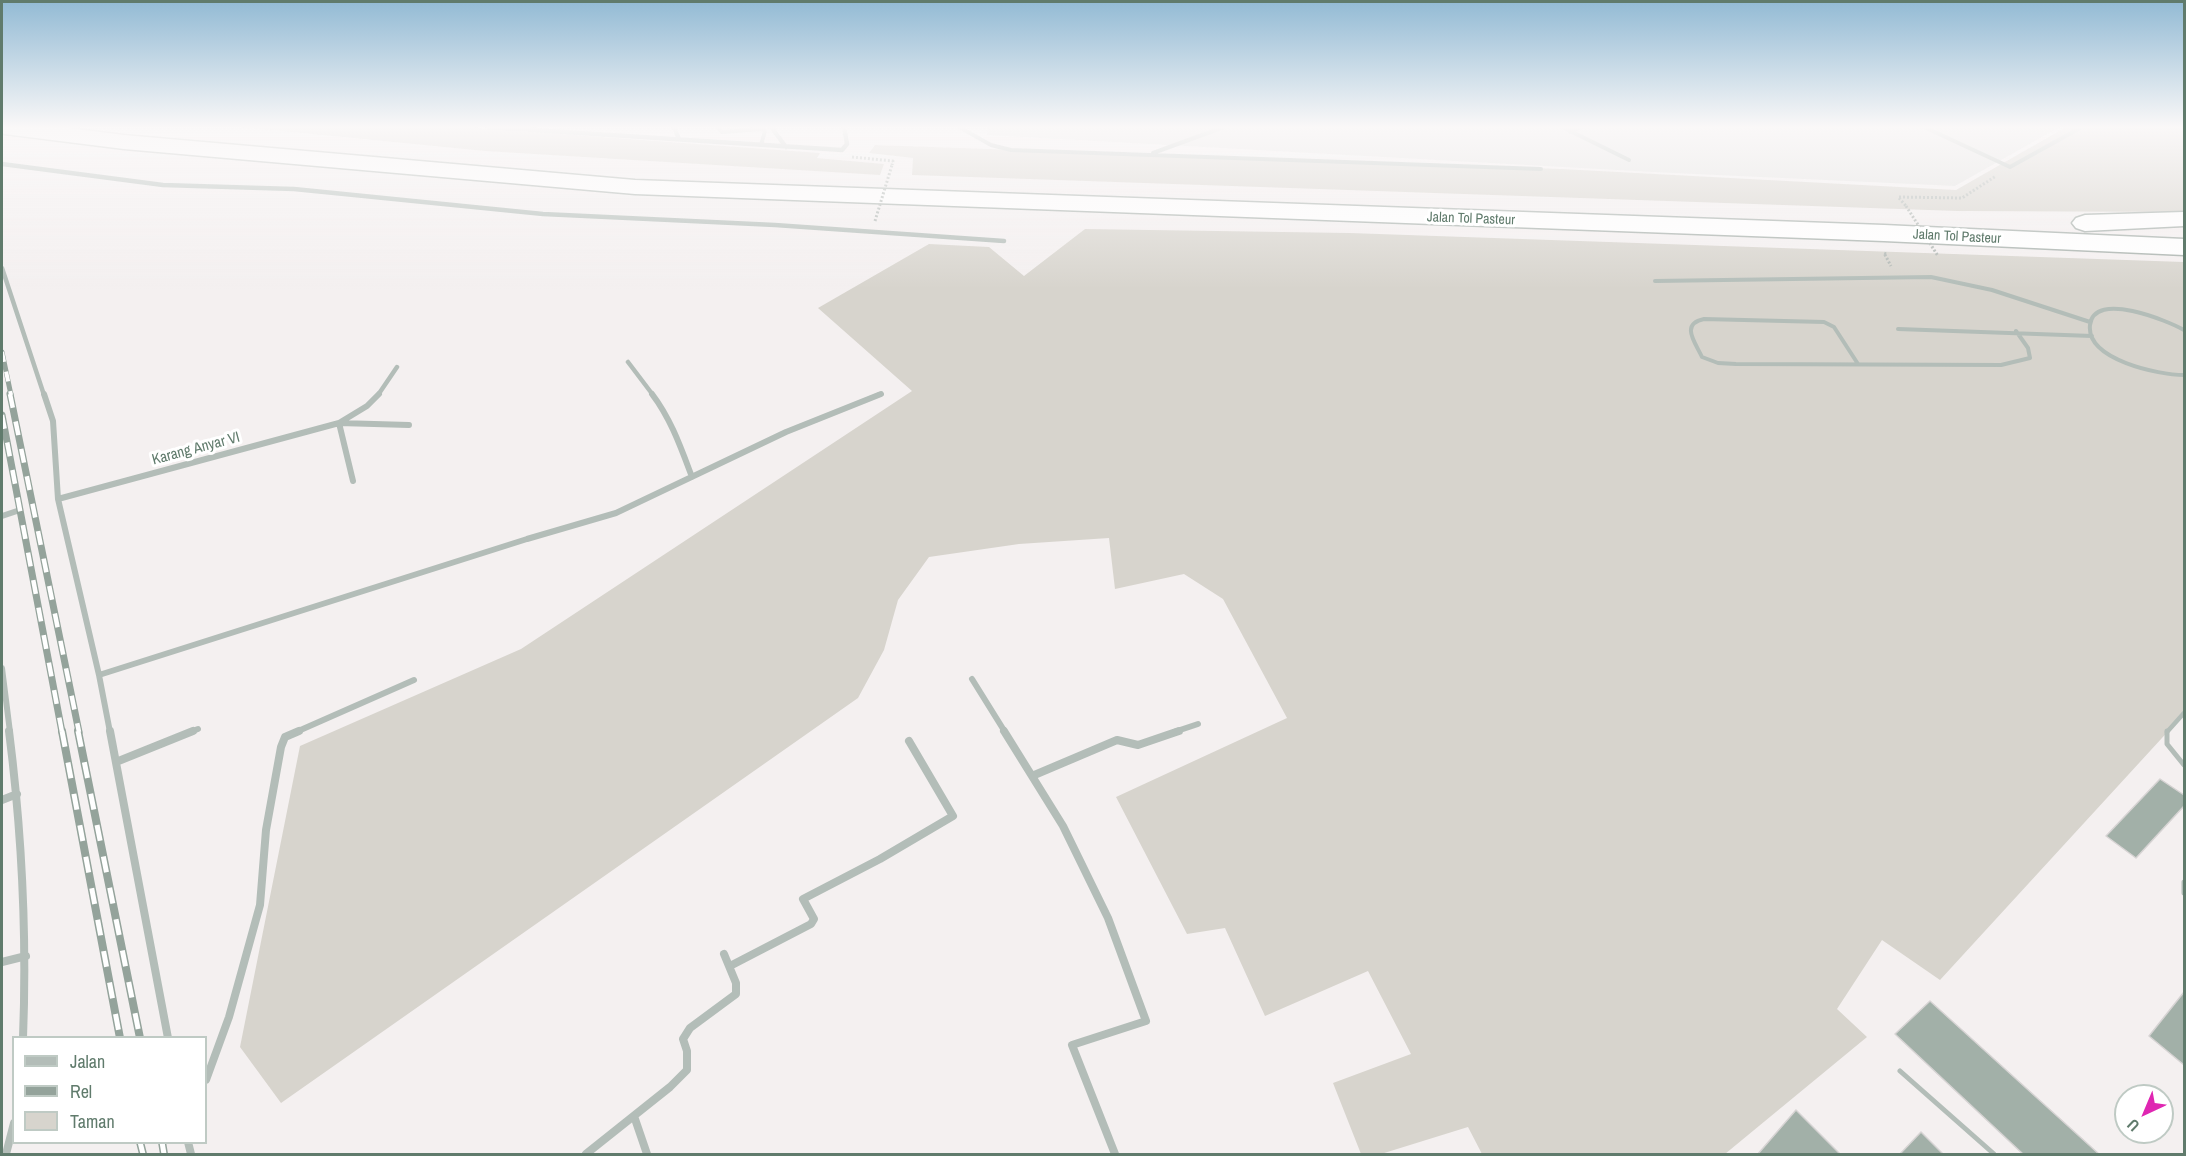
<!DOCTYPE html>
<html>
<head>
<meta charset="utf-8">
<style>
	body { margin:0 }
	#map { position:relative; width:2186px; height:1156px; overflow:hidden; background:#f4f0f0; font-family:"Archivo Narrow",sans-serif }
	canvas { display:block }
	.frame { position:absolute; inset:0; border:3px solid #607b6c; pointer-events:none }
	.legend { position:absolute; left:12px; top:1036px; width:195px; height:108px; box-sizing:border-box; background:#fff; border:2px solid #bfcac4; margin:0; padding:8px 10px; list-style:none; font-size:18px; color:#607b6c }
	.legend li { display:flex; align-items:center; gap:12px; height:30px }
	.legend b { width:30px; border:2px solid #bfcac4 }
	.north { position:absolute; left:2114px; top:1084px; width:60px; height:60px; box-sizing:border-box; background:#fff; border:2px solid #bfcac4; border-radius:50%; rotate:224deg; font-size:16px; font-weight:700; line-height:24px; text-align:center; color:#607b6c }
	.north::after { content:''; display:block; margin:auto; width:21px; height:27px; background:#df26b2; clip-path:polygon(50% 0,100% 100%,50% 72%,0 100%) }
</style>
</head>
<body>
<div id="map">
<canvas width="2186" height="1156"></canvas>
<div class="frame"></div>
<ul class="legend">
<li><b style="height:8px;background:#b3bdb8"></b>Jalan</li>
<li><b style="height:8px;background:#94a39b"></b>Rel</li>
<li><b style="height:16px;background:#d7d4cd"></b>Taman</li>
</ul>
<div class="north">U</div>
</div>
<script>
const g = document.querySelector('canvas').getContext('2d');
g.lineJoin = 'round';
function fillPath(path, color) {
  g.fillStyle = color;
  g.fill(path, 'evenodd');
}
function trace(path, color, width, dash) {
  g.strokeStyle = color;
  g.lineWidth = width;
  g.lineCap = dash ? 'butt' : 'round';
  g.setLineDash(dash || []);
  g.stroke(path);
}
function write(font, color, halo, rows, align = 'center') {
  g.font = font + ' "Archivo Narrow",sans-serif';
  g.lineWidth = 6;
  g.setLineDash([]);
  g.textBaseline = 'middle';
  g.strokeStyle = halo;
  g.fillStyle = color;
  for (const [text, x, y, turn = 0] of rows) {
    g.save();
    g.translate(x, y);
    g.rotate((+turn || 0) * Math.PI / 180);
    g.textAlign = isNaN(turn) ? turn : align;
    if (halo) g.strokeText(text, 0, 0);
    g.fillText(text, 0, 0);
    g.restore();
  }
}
const built = new Path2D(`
	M987,127h1073l-105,59 -303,-14 -665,-37z`);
const green = new Path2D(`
	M241,127h224l355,26 -3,5 67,6 -4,11 -395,-24z
	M2066,127h118v85l-227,-1 -1045,-36 1,-17 -44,-5 6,-8 687,24 394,21z
	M1085,229l265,4 834,29v452l-244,266 -58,-40 -45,69 30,28 -142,117h-243l-14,-27 -87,27h-20l-28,-71 78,-29 -43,-83 -103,45 -40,-88 -38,6 -71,-137 171,-79 -64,-119 -39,-25 -69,15 -6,-51 -90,6 -90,13 -31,43 -14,50 -26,48 -577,405 -41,-56 60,-301 221,-97 391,-258 -94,-83 111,-64 60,3 35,29z`);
const building = new Path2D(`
	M2160,779l24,16v11l-48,52 -30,-22z
	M2184,992v73l-35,-29z
	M1930,1001l170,154h-76l-129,-121z
	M1796,1110l45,45h-84z
	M1921,1132l23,23h-45z`);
const path = new Path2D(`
	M852,157l41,4 -1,4
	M1899,197l63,1 34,-22
	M1899,198l7,8
	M1886,254l-2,-1 7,13`);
const serviceFar2 = new Path2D(`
	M717,127l5,5 41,-3 2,2 -4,14
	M959,127l32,18 20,5 530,19
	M1562,127l67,33
	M1924,127l86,40 72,-40
	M1570,132l11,-5
	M1153,153l71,-26
	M1655,281l276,-4 61,13 98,32
	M1898,329l194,7
	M2184,330c-16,-9 -90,-40 -94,-5 -4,35 69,50 94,50
	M1858,364l-24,-37 -10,-5 -120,-3c-24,5 -9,23 -2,38l16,6 18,1 265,1 29,-7 -2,-10 -12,-17`);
const serviceFar1 = new Path2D(`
	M2167,732l17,-19`);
const service = new Path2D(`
	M2167,731v13l17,21
	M2184,882v11
	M1900,1071l94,83`);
const minorFar2 = new Path2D(`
	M488,127l354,23 5,-6 -3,-17
	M674,127l5,12
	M771,127l15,20
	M2,164l161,21 131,4 249,25 232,11 229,16
	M2,268l42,127
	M628,362l25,33
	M378,395l19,-28
	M878,395l3,-1`);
const minorFar1 = new Path2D(`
	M44,394l9,27 5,78 41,176 11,57
	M652,394c19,25 29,54 40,83
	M353,481l-14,-58 28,-17 12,-12
	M58,499l281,-76 70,2
	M2,516l18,-6
	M2,668l8,64
	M99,675l428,-136 89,-26 170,-81 95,-38
	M972,679l33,53
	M190,732l8,-3
	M296,732l118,-52
	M1174,732l24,-8`);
const minor = new Path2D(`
	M9,731c13,103 18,204 14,307
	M110,731l58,307
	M1004,731l59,95 45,92 38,103 -74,24 43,109
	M116,762l77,-31
	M1032,776l85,-36 21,5 41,-14
	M2,800l15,-6
	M2,962l24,-6
	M730,966l81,-42 3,-5 -11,-20 77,-40 73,-43 -44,-75
	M206,1080l23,-63 31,-112 6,-75 15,-83 4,-10 14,-6
	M634,1116l13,38
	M188,1142l3,12
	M6,1154l8,-31
	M586,1154l84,-67 17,-17v-19l-4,-12 7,-11 46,-34v-11l-12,-29`);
const motorway = new Path2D(`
	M2,127h59l63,8 511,45 1249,45 300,14v16l-300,-14 -1249,-47 -511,-45 -120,-15 -2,-1z
	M2184,212v14l-99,5 -9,-3 -4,-5 4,-5 9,-3z`);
const railFar2 = new Path2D(`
	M2,352l9,43`);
const railFar1 = new Path2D(`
	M10,394l69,338
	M2,415l60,317`);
const rail = new Path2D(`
	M62,731l58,307
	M78,731l62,307
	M140,1142l3,12
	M162,1142l2,12`);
const pathBridge = new Path2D(`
	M1906,206l32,50
	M875,221l17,-56`);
const farStreetnames = [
	["Jalan Tol Pasteur",1471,219,2],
	["Jalan Tol Pasteur",1957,237,3]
];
const streetNames = [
	["Karang Anyar VI",196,449,-15]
];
fillPath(built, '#e2e2e0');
fillPath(green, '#d7d4cd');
fillPath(building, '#a2b0a8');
trace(building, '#d6d3d3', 1.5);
trace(motorway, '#a8b1ac', 3);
trace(path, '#afb6b2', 3, [2, 2]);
trace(serviceFar2, '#b3bdb8', 4);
trace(serviceFar1, '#b3bdb8', 4.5);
trace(service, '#b3bdb8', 5);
trace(minorFar2, '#b3bdb8', 4.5);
trace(minorFar1, '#b3bdb8', 6);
trace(minor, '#b3bdb8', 8);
fillPath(motorway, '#fff');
trace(railFar2, '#94a39b', 5);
trace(railFar1, '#94a39b', 7);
trace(rail, '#94a39b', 8);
trace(railFar2, '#fff', 4, [10]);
trace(railFar1, '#fff', 4.5, [14]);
trace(rail, '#fff', 5, [16]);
trace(pathBridge, '#afb6b2', 3, [2, 2]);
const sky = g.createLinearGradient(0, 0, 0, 289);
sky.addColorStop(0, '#92bad4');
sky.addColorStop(0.44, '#faf8f8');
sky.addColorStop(1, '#faf8f800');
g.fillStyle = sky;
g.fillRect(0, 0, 2186, 289);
write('14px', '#607b6c', '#fff', farStreetnames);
write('15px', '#607b6c', '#fff', streetNames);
</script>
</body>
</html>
